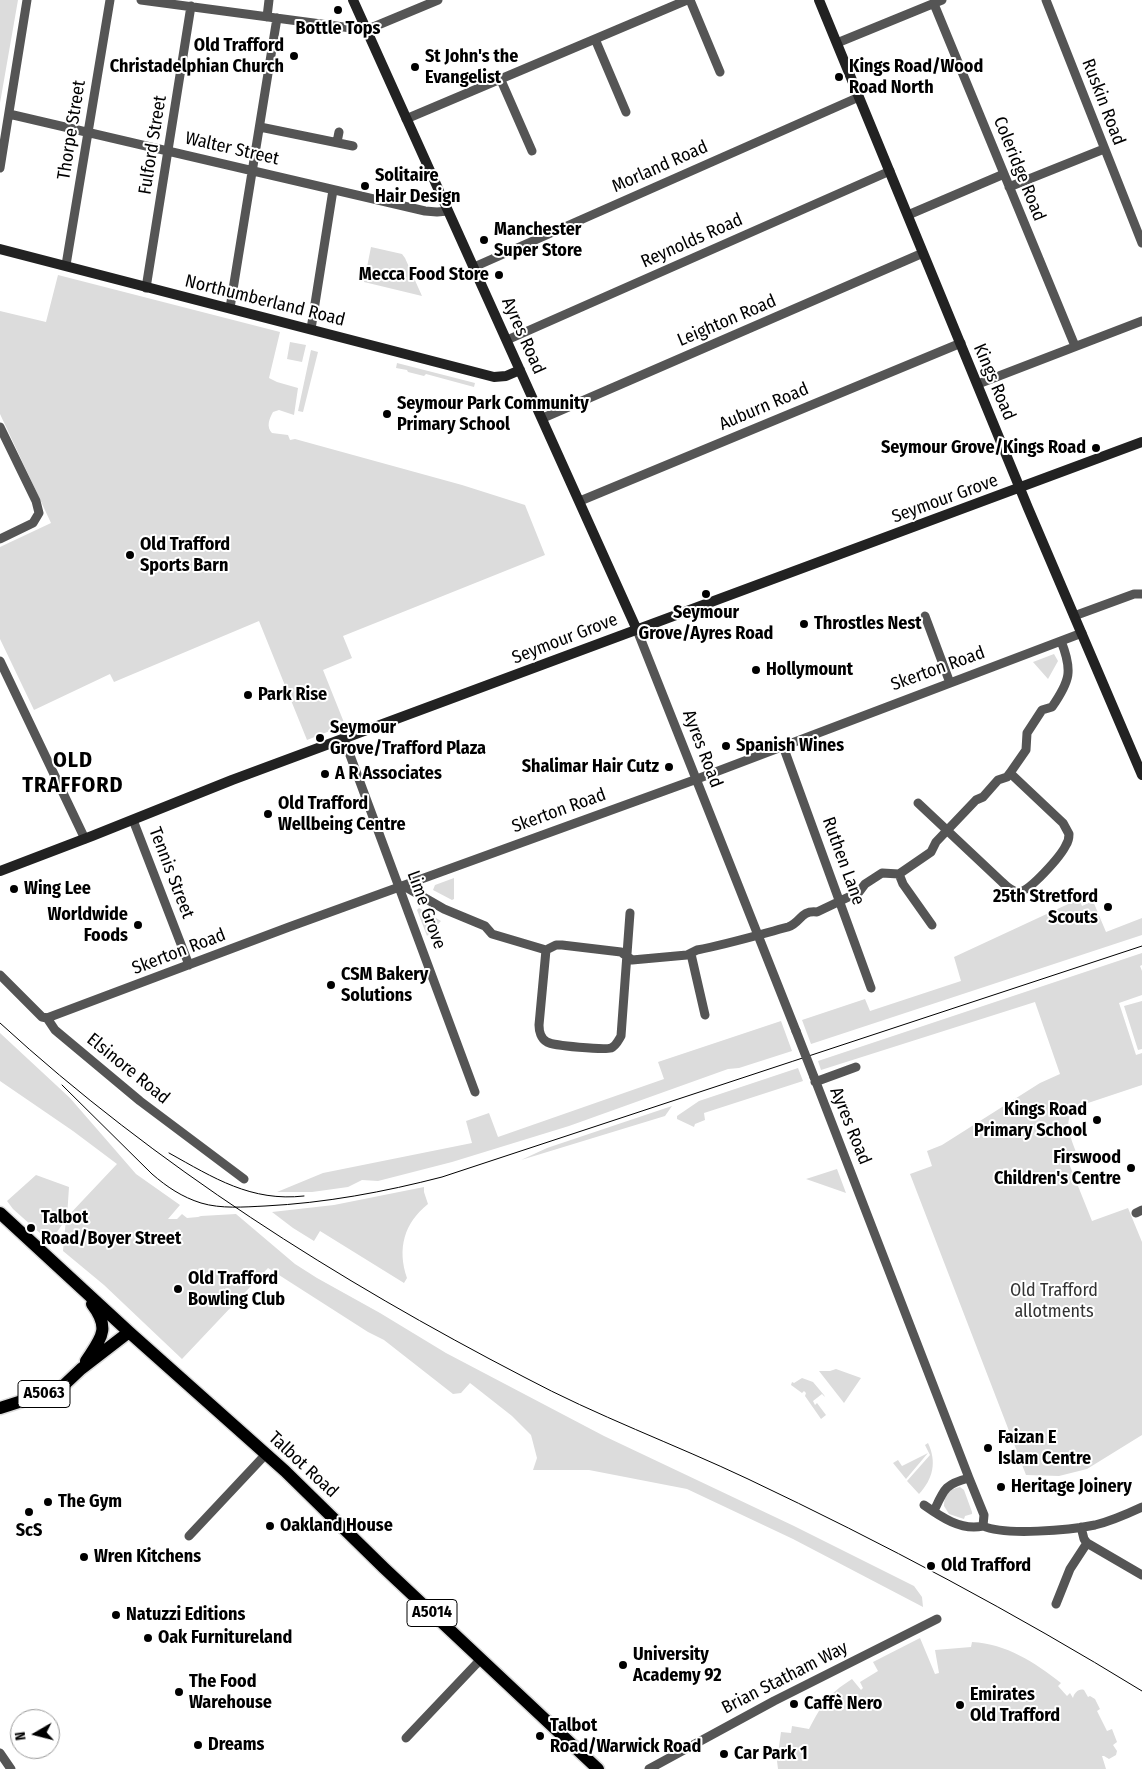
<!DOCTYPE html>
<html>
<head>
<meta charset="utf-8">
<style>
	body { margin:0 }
	#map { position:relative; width:1142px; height:1769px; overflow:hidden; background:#fff; font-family:"Fira Sans Condensed",sans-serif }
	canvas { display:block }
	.north { position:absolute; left:10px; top:1709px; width:50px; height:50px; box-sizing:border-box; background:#fff; border:1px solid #999; border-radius:50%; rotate:262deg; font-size:14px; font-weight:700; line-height:20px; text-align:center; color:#000 }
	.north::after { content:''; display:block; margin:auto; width:18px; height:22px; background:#000; clip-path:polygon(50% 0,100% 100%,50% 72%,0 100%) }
</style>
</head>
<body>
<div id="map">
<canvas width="1142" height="1769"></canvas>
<div class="north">N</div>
</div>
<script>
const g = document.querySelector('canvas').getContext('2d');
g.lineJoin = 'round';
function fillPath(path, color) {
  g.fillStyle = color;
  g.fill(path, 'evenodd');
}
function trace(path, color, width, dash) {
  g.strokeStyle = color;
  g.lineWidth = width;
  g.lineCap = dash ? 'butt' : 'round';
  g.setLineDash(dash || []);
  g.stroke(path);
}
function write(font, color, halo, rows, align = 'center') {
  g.font = font + ' "Fira Sans Condensed",sans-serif';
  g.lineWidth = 4;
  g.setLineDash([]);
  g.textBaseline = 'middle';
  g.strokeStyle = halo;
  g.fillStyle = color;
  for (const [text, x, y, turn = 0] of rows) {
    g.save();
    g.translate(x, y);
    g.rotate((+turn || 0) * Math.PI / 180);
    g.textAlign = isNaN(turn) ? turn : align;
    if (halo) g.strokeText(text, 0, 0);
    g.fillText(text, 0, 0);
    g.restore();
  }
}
const green = new Path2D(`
	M0,0h18l-18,103z
	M371,247l31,7 3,4 17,38 -58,-14z
	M58,275l222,57 -11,46 8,4 21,6 -4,27 -15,-5 -6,2c-4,7 -7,15 -1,21l16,2 2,5 5,-1 167,46 63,20 20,50 -202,81 9,22 -29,12 22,55 -38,15 -48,-119 -145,61 -4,-8 -76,36 -34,-71v-92l51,-24 -51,-109v-103l46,11z
	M290,342l16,3 -4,17 -15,-3z
	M311,350l7,2 -15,60 -5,-1z
	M397,363l78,20 -1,4 -48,-13 -2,2 -16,-4 -1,-2 -11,-2z
	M1054,654l4,7 -10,18 -15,-17z
	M454,878v21l-2,1 -19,-10 2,-5z
	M1079,899l3,7 11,-5 13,31 36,-14v17l-331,109 -9,-24 63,-21 5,12 91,-30 -7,-24z
	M419,908l22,13 -14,15 -10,-26z
	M1142,953v12l-2,1 2,5v24l-23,8 17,52 6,-2v32l-63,21c-18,12 -9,29 -3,46l-10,4 26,65 36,-13 14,34v193l-55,34 -28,7 -33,-1 -116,-301 22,-8 -5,-15 15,-6 98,-62 20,-9 -25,-72 -214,68 -3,-9z
	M1142,1001v48l-4,1 -14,-44z
	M781,1021l11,30 -53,17 -11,1 -159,57 -117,36 -74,19 -16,-1 -14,7 -36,5h-35l46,-19 149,-30 -6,-22 23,-8 9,24 166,-58 -6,-17z
	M0,1033l70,65 66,76 44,31 -12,14h9l5,-5 5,4 11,-1 3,-1 35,-2 59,50 22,14 63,35 66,40 158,83 190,90 120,60 8,11 1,10 -130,-68 -106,-50 -98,-19h-56l4,-12 -6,-23 -19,-19 -42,-33 -9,10 -8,1 -69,-54 -16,-8 -100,-64 -86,91 -78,-74 -41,-34 3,-32 -16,23 -37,-33 -6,-8 29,-26 33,12 -2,30 50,-53 -44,-33 -73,-50z
	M798,1068l5,13 -99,32 1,7 -10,4 -1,3 -17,-8v-3l22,-15z
	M672,1106l-7,10 -144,44 26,-12z
	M837,1169l9,24 -40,-14z
	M424,1187v5l4,12c-24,19 -31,45 -21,74l-3,5 -84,-52 -6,10 -21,-13 -21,-16 62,-7z
	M836,1369l25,9 -17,25 -25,-32h11z
	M802,1378l11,4 11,13 1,2 -3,-3 -9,7 2,4 2,-2 9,12 -5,4 -16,-23 1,-3 -2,-2 -2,2 -11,-8 1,-3 2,1z
	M928,1443c9,19 5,36 -9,51l-12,-13 23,-26 -5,-10z
	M928,1453l-22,26 -13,-16 5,-3 4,6z
	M960,1487l4,3 8,22v2l-7,2 -1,3 -15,-5 -5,-8c0,-11 5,-17 16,-19z
	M920,1638l15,36 4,-1 -4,-23 36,-3 1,-5c35,2 62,20 89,41l-3,3 9,10 3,-3 3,5c1,-5 6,-10 11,-8l4,7 2,-1 5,3 5,10 -3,2 10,20 5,-2 5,13 -4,3 4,6 -1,4 -7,4 -5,-3h-2l4,13h-328l-1,-8 4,-29 10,1 1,-7 17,3c14,-26 18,-34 43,-50l9,11 2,-2 -3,-6 18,-11 -5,-9z`);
const street = new Path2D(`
	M141,0l225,30 72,-30
	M690,0l30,72
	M1046,0l96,243
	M934,4l141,342
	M267,17l2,-17
	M595,39l31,73
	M837,43l105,-43
	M500,78l32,73
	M9,114l416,97 12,1 11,-1
	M406,119l281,-119
	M260,127l93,19
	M337,142l2,-10
	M0,168l27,-168
	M1009,187l95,-38
	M908,215l96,-41
	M66,265l44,-265
	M474,267l385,-170
	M146,288l45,-282
	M230,308l47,-290
	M311,329l22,-139
	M507,340l383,-169
	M978,384l164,-63
	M543,418l380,-165
	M0,427l36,74 3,12 -6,10 -33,16
	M580,501l381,-158
	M925,616l25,67
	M1074,616l60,-22h8
	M637,630l159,401
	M0,661l85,178
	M344,739l131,353
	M783,746l88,242
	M918,803l84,79c4,4 10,10 17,10 11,-1 42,-36 47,-47 2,-3 3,-7 3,-11l-6,-11 -53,-50
	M133,820l56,145
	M899,874l4,10 29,41
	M404,886l40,23 41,17 7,8 54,16 10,-5h6l59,7 11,8 55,-5 10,-5c31,-6 61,-15 91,-23 13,-4 12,-17 29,-15l42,-20 6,-8 17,-11 17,1 32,-22 5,-10 40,-42 7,-3 15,-17 9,-3 3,-4 16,-23 1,-17 15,-23 10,-3c18,-26 21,-36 9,-66
	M546,950l-7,75c0,6 2,14 8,17 7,4 57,8 64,6 5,-2 7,-7 10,-12l9,-123
	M691,954l14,61
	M0,975l42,42 5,1 8,12 85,71 104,78
	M47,1018l242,-91 408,-148 385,-146
	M814,1077l155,401 15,37 -1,11
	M815,1082l41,-15
	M1136,1213l6,-3
	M924,1505c17,12 37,26 59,21
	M934,1511c10,-22 11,-27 35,-33
	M983,1526c22,10 87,4 112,-1 16,-4 32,-11 47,-18
	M1081,1527l3,12 3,4 55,32
	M189,1536l77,-82
	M1056,1604l14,-35 17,-26
	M406,1738l75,-79
	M0,1753l11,16
	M649,1769l125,-68 163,-82`);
const secondary = new Path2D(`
	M353,0l284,630
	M819,0l209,508 114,267
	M0,249l494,128 12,-1 14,-6
	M0,871l92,-35 140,-56 910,-338`);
const primary = new Path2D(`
	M0,1213l129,119 156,139 99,97 214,201
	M86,1361c15,-23 25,-32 6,-57
	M0,1408l47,-15 16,-7 18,-17 48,-37`);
const tram = new Path2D(`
	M0,1023c156,143 337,257 524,354 73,39 150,67 224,102 135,64 267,134 394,212
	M62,1085l90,89c15,13 30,23 49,29 20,6 43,4 64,3 60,-3 119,-14 177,-29l700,-231
	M169,1153c45,25 82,49 135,43`);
const streetBridge = new Path2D(`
	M796,1031l18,46`);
const markers = [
	[338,10,5,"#000"],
	[294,56,5,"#000"],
	[415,67,5,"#000"],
	[839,77,5,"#000"],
	[365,186,5,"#000"],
	[484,240,5,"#000"],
	[499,275,5,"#000"],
	[387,414,5,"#000"],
	[1096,448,5,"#000"],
	[130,555,5,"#000"],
	[706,594,5,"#000"],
	[804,624,5,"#000"],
	[756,670,5,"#000"],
	[248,695,5,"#000"],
	[320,738,5,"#000"],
	[726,746,5,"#000"],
	[669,767,5,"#000"],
	[325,774,5,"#000"],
	[268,814,5,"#000"],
	[14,889,5,"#000"],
	[1108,907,5,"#000"],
	[138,925,5,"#000"],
	[331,985,5,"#000"],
	[1097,1120,5,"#000"],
	[1131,1168,5,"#000"],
	[31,1228,5,"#000"],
	[178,1289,5,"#000"],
	[988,1448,5,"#000"],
	[1001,1487,5,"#000"],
	[48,1502,5,"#000"],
	[29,1512,5,"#000"],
	[270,1526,5,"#000"],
	[84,1557,5,"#000"],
	[931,1566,5,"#000"],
	[116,1615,5,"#000"],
	[148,1638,5,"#000"],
	[623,1665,5,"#000"],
	[179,1692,5,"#000"],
	[794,1704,5,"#000"],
	[960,1705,5,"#000"],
	[540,1736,5,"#000"],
	[198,1745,5,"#000"],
	[724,1754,5,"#000"]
];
const shields = [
	[44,1394,52],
	[432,1613,50]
];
const shieldNames = [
	["A5063",44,1394],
	["A5014",432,1613]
];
const poiNames = [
	["Bottle Tops",338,29,"center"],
	["Old Trafford",284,46,"right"],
	["Christadelphian Church",284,67,"right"],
	["St John's the",425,57],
	["Evangelist",425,78],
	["Kings Road/Wood",849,67],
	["Road North",849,88],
	["Solitaire",375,176],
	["Hair Design",375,197],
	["Manchester",494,230],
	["Super Store",494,251],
	["Mecca Food Store",489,275,"right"],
	["Seymour Park Community",397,404],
	["Primary School",397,425],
	["Seymour Grove/Kings Road",1086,448,"right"],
	["Old Trafford",140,545],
	["Sports Barn",140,566],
	["Seymour",706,613,"center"],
	["Grove/Ayres Road",706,634,"center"],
	["Throstles Nest",814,624],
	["Hollymount",766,670],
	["Park Rise",258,695],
	["Seymour",330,728],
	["Grove/Trafford Plaza",330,749],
	["Spanish Wines",736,746],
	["Shalimar Hair Cutz",659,767,"right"],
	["A R Associates",335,774],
	["Old Trafford",278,804],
	["Wellbeing Centre",278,825],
	["Wing Lee",24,889],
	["25th Stretford",1098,897,"right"],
	["Scouts",1098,918,"right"],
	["Worldwide",128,915,"right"],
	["Foods",128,936,"right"],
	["CSM Bakery",341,975],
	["Solutions",341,996],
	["Kings Road",1087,1110,"right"],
	["Primary School",1087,1131,"right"],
	["Firswood",1121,1158,"right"],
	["Children's Centre",1121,1179,"right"],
	["Talbot",41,1218],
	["Road/Boyer Street",41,1239],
	["Old Trafford",188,1279],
	["Bowling Club",188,1300],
	["Faizan E",998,1438],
	["Islam Centre",998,1459],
	["Heritage Joinery",1011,1487],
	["The Gym",58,1502],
	["Oakland House",280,1526],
	["ScS",29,1531,"center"],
	["Wren Kitchens",94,1557],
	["Old Trafford",941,1566],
	["Natuzzi Editions",126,1615],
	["Oak Furnitureland",158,1638],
	["University",633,1655],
	["Academy 92",633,1676],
	["The Food",189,1682],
	["Warehouse",189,1703],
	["Emirates",970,1695],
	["Old Trafford",970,1716],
	["Caffè Nero",804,1704],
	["Talbot",550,1726],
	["Road/Warwick Road",550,1747],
	["Dreams",208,1745],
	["Car Park 1",734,1754]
];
const streetNames = [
	["Ruskin Road",1103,102,69],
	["Thorpe Street",72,130,-81],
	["Fulford Street",153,145,-81],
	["Walter Street",232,149,13],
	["Morland Road",660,167,-24],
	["Coleridge Road",1019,169,68],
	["Reynolds Road",692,241,-24],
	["Northumberland Road",265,301,14],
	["Leighton Road",727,321,-23],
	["Ayres Road",523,336,66],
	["Kings Road",994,382,67],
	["Auburn Road",764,407,-23],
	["Seymour Grove",945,499,-20],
	["Seymour Grove",565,639,-21],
	["Skerton Road",938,669,-20],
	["Ayres Road",702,749,69],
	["Skerton Road",559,811,-20],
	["Ruthen Lane",843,861,70],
	["Tennis Street",171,873,69],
	["Lime Grove",426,910,70],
	["Skerton Road",179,952,-21],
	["Elsinore Road",128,1069,39],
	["Ayres Road",850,1126,68],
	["Talbot Road",303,1465,43],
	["Brian Statham Way",785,1678,-27]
];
const parkNames = [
	["Old Trafford",1054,1291],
	["allotments",1054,1312]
];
const districtNames = [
	["OLD",73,761],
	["TRAFFORD",73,786]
];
fillPath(green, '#dcdcdc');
trace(primary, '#dbdbdb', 15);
trace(street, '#555', 9);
trace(secondary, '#222', 10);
trace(primary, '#000', 12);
trace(tram, '#000', 1);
trace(streetBridge, '#555', 9);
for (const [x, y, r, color] of markers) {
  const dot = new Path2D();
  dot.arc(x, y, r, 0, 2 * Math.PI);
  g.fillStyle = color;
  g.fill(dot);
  trace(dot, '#fff', 2);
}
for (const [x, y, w] of shields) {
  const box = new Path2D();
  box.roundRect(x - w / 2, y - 13.5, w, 27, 4);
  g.fillStyle = '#fff';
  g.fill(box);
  trace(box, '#000', 1);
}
write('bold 16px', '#000', null, shieldNames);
write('bold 18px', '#000', '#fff', poiNames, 'left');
write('18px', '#000', '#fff', streetNames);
write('18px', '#333', '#fff', parkNames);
g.letterSpacing = '1px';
write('bold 22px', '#000', '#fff', districtNames);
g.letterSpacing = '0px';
</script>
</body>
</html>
